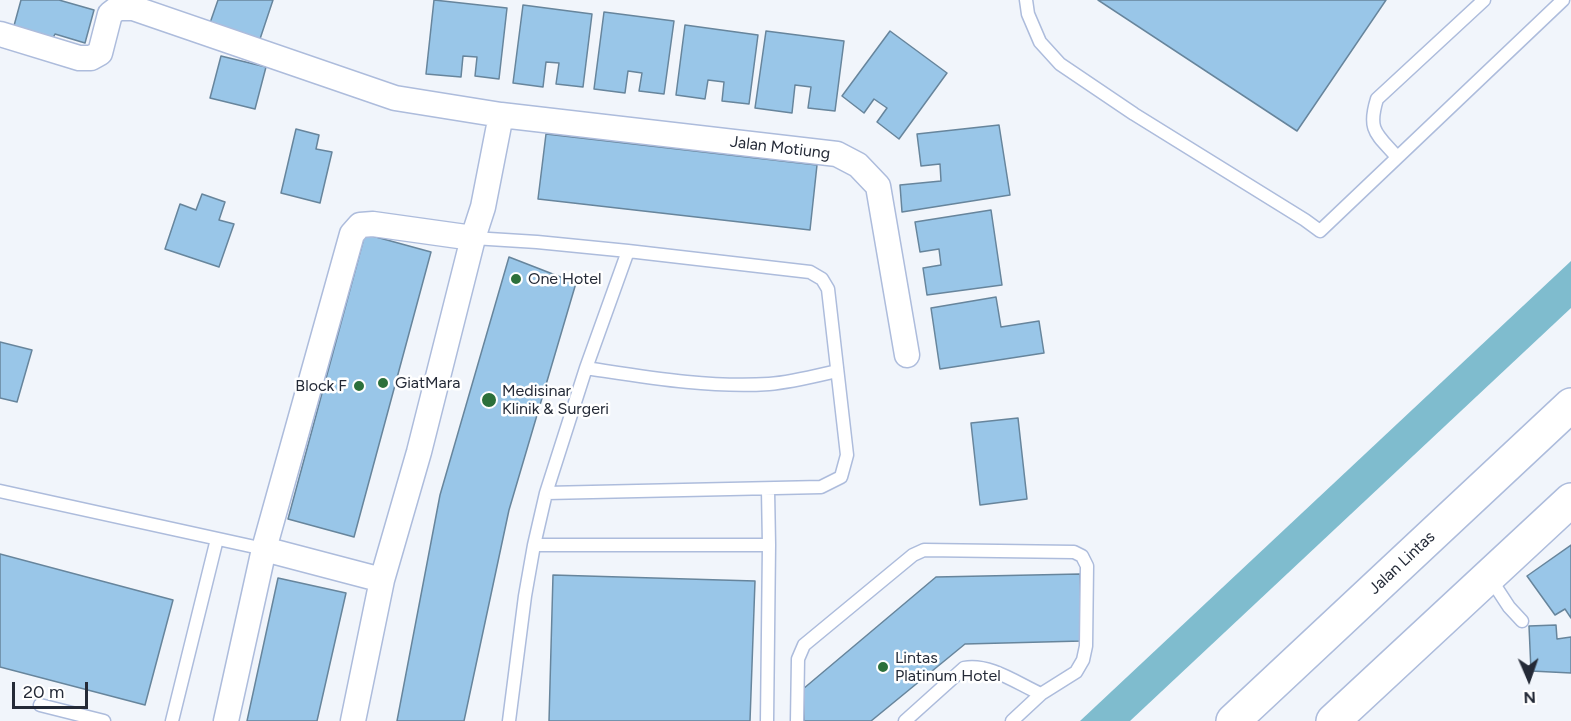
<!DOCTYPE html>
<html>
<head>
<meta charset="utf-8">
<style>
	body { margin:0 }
	#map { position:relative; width:1571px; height:721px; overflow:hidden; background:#f1f5fb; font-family:Figtree,sans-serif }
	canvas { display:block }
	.north { position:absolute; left:1499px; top:649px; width:60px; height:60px; -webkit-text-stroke:4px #fff; paint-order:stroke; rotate:178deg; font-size:16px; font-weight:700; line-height:24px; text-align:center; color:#242a37 }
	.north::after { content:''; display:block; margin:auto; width:21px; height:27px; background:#242a37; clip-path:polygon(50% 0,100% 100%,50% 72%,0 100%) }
	.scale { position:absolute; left:12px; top:682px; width:76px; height:27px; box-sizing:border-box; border:3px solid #242a37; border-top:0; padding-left:8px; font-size:18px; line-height:21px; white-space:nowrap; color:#242a37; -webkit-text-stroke:4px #fff; paint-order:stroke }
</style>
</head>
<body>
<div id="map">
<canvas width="1571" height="721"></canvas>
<div class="north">N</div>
<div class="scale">20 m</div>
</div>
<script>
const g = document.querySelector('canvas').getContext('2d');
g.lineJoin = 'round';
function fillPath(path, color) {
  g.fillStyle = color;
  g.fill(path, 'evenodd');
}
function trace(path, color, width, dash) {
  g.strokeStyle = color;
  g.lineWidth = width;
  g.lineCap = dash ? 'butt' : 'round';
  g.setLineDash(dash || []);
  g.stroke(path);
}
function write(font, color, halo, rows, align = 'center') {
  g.font = font + ' Figtree,sans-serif';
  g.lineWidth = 5;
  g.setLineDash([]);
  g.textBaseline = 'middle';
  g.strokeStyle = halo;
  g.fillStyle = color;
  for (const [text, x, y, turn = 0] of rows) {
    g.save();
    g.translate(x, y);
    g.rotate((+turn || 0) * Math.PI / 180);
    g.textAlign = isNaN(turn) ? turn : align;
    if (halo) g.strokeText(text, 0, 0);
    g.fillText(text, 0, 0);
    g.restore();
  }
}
const water = new Path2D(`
	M1571,261v47l-441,413h-50z`);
const building = new Path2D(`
	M21,0h38l35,10 -9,33 -30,-9 -5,10 -38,-11z
	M218,0h55l-13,39 -50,-16z
	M434,0l73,8 -8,71 -24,-3 2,-19 -14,-1 -2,21 -35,-3z
	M1098,0h288l-89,131z
	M523,5l69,9 -9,73 -27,-3 3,-21 -13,-1 -3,25 -30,-4z
	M604,12l70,9 -10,73 -25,-3 3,-18 -14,-2 -3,22 -31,-4z
	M685,25l73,10 -9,69 -27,-3 2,-19 -16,-2 -3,19 -29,-4z
	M766,31l78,10 -9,70 -27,-3 3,-21 -16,-2 -3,28 -37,-5z
	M890,31l57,42 -48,66 -22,-17 10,-14 -13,-9 -10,14 -22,-17z
	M221,56l45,11 -11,42 -45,-11z
	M999,125l11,70 -108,17 -2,-27 41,-4 -1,-17 -19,2 -4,-32z
	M296,129l23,6 -3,14 16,3 -12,51 -39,-10z
	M546,134l271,31 -7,65 -272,-31z
	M202,194l23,8 -6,18 15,4 -15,43 -54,-18 15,-45 16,6z
	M991,210l11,75 -75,10 -4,-27 18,-3 -2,-16 -19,3 -5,-30z
	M365,234l66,18 -77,285 -66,-18z
	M509,257l67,26 -67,227 -45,211h-67l43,-226z
	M996,297l5,30 38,-6 5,32 -104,16 -9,-61z
	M0,342l32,8 -15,52 -17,-4z
	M1018,418l9,81 -47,6 -9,-82z
	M1571,545v73l-6,-9 -10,6 -28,-39z
	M0,554l173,46 -28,105 -145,-38z
	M1080,574l2,67 -117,3 -94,77h-67l-1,-32 133,-112z
	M553,575l202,6 -5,140h-201z
	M278,578l68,15 -29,128h-70z
	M1556,625l1,14 14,-2v36l-40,-2 -2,-45z`);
const lane = new Path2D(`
	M1026,0l2,14 12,28 20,22 74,50 171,106 15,11 243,-231
	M1397,157c-20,-23 -30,-26 -20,-58l107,-99
	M473,238l64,4 91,9 182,21 12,7 6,10 19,166 -6,22 -20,10 -275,6
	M586,368c60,9 122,20 183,16 23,-2 46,-8 68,-13
	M0,491l264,58
	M534,545h235
	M1490,578l19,29 13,14
	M40,705l64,16
	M172,721l45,-182
	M509,721l16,-125 9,-51 12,-52 40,-125 42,-117
	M767,721l2,-176 -1,-55
	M797,721l1,-62 6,-14 109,-90 11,-5 150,2 8,4 5,10 -1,80 -3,14 -7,12 -35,22 -29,27
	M905,721l59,-53c26,-5 54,16 77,26`);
const street = new Path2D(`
	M0,34l79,24h12l9,-5 10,-39 8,-6h15l262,90 106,17 336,39 21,11 20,21 29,169
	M264,549l118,31
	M226,721l38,-172 88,-315 8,-9 13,-1 100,14
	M353,721l29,-141 37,-128 54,-214 10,-31 18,-92`);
const highway = new Path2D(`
	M1233,721l338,-316
	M1333,721l238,-221`);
const markers = [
	[516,279,6,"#2c703b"],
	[383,383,6,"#2c703b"],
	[359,386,6,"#2c703b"],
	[489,400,8,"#2c703b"],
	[883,667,6,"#2c703b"]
];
const streetNames = [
	["Jalan Motiung",780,148,7],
	["Jalan Lintas",1402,563,-43]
];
const poiNames = [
	["One Hotel",528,279],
	["GiatMara",395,383],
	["Block F",347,386,"right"],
	["Medisinar",502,391],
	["Klinik & Surgeri",502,409],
	["Lintas",895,658],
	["Platinum Hotel",895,676]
];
fillPath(water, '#7fbcce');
fillPath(building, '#99c6e8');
trace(building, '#67859c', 1.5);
trace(lane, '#adbcdc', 15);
trace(street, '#adbcdc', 27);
trace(highway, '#adbcdc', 36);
trace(lane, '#fff', 12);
trace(street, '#fff', 24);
trace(highway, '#fff', 33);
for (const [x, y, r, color] of markers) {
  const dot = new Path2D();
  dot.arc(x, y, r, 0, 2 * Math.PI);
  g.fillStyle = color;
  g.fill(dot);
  trace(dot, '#fff', 2);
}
write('16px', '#242a37', '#fff', streetNames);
write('16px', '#242a37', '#fff', poiNames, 'left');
</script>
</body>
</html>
